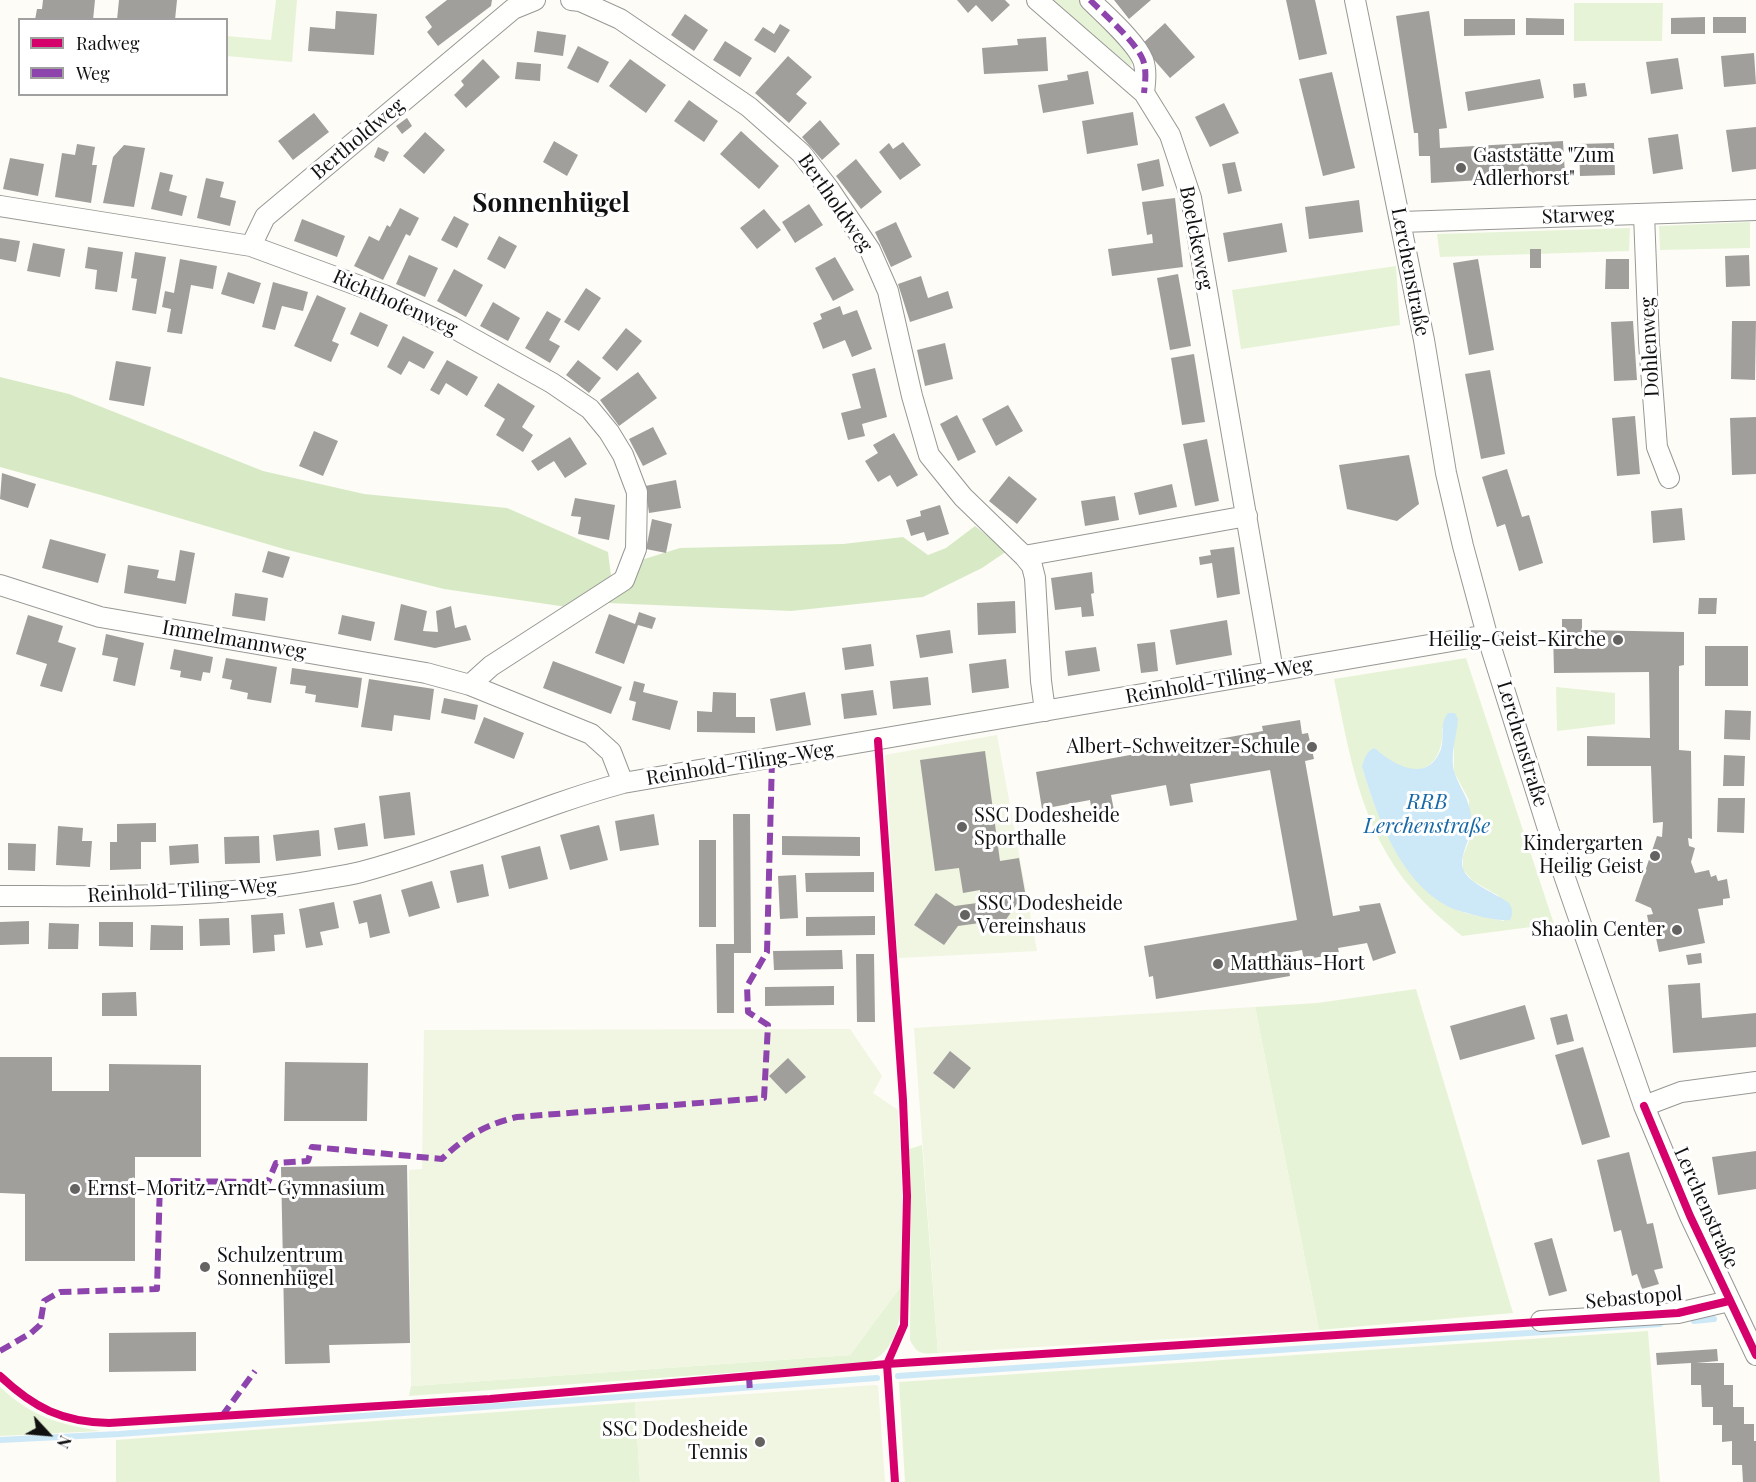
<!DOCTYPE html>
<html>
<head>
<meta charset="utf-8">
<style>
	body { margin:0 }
	#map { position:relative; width:1756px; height:1482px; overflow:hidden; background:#fdfcf7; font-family:"Playfair Display",serif }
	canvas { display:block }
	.legend { position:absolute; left:18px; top:18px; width:210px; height:78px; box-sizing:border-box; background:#fff; border:2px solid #a0a0a0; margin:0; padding:8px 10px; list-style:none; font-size:18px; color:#111 }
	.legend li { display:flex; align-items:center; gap:12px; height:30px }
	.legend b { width:30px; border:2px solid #a0a0a0 }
	.north { position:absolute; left:18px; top:1404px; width:60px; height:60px; -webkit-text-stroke:4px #fff; paint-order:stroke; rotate:116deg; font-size:16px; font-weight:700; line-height:24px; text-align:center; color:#111 }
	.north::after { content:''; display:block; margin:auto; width:21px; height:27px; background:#111; clip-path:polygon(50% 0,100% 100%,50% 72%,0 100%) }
</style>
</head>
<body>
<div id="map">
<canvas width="1756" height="1482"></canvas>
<ul class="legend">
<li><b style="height:8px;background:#d6006c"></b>Radweg</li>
<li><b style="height:8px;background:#8e44ad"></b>Weg</li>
</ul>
<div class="north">N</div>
</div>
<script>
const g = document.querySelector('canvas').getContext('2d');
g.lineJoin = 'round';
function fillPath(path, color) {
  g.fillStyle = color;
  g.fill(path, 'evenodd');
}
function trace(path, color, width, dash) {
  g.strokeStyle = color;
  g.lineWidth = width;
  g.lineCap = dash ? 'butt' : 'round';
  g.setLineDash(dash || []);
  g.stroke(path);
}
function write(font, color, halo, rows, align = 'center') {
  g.font = font + ' "Playfair Display",serif';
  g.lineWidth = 6;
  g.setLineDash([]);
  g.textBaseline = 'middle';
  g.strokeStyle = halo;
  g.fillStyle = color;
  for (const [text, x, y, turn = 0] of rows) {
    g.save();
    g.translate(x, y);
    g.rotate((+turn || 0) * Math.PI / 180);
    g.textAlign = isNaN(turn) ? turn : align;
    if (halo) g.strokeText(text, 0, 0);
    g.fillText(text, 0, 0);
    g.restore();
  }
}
const green = new Path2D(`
	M276,0h21l-5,62 -65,-6v-20l44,4z
	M1053,0h26l54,57 -2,10z
	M1574,3h89l-1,38h-88z
	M1750,222v26l-90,2 -1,-24z
	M1630,228l-1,23 -189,6 -3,-23z
	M1396,266l4,59 -159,24 -9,-59z
	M1466,658l88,266 -92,12c-18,-15 -35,-29 -50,-47 -51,-58 -63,-137 -78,-210zM1458,719l-4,22v31l15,28v41l-6,15v14l10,11 26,15 5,25c-18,-4 -41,-6 -57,-16 -47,-29 -70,-88 -85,-138l13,-19c9,9 24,21 37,22 24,1 32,-24 30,-42z
	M1556,687l59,6v31l-58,7z
	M1416,989l97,324 -194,17 -64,-323 62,-4z
	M922,1145l16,208c-15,1 -21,2 -28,-13l1,-144 -2,-47z
	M901,1286c2,29 -4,69 -36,77l-456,33 2,-10 439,-31z
	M1648,1331l12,151h-755l-6,-100z
	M0,1387c32,30 58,37 101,44l-101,5z
	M635,1402l5,80h-524v-42z`);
const forest = new Path2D(`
	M0,377l69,17 194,77 101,23 143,14 101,44 3,24 -44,31 -123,-18 -160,-40 -183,-54 -101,-28z
	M975,526l32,25 -25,17 -59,29 -132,14 -183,-8 33,-43 39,-12 163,-4 60,-7 25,18 18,-7z`);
const pitch = new Path2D(`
	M997,735l40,216 -139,7 -13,-203z
	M1255,1007l64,323 -381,23 -24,-325z
	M850,1029l32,47 -9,17 25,17 4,84 -1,92 -51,69 -439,31 -2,-216 13,-1 2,-139z
	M875,1385l3,1 7,96h-245l-5,-80z`);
const water = new Path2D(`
	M1448,713h7l3,6c-1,17 -9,38 -3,55 7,19 15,25 17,48 1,15 -15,34 -8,49 6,13 33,23 45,32 4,7 4,11 1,17 -11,1 -22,-2 -32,-4 -10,-3 -22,-5 -31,-10 -48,-26 -70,-90 -85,-139 2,-8 4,-16 13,-19 19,18 53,36 66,1 4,-13 -2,-25 7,-36z`);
const stream = new Path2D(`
	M1694,1321l20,-2
	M898,1376l762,-52
	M0,1440l119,-6 758,-56`);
const building = new Path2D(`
	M43,0h52l-2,20h-58l2,-11h5z
	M119,0h58l-2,20h-58z
	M447,0h45l-1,6 -53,40 -11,-14 5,-5 -7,-10z
	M957,0h48l5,5 -18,17 -16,-17 -8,8z
	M1114,0h37l-22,19z
	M1286,0h29l12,54 -28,6z
	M336,11l41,3 -3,41 -66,-4 2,-24 25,2z
	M1429,11l18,117 -8,1 1,19 123,-7 2,34 -134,8 -1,-27h-11l-1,-23h-4l-18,-117z
	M685,14l23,16 -14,21 -23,-16z
	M1705,17v17h-34v-16z
	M1713,17h33v16h-33z
	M1526,18l38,1v16h-38z
	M1464,19h51v16l-51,1z
	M1165,23l30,34 -25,21 -29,-33z
	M780,24l10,6 -15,23 -21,-13 9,-13 11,7z
	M537,31l29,4 -3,21 -29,-4z
	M1046,37l2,34 -64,3 -2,-26 36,-3 -1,-6z
	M725,41l27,17 -12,19 -27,-17z
	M578,46l31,16 -11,21 -31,-15z
	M1754,53l2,31 -32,3 -3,-31z
	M788,56l24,21 -16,17 11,9 -18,20 -34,-30z
	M1678,58l5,31 -32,5 -5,-32z
	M483,59l17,18 -34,31 -12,-13 10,-10 -3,-4z
	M630,59l36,26 -20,28 -37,-27z
	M517,62l24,2 -1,17 -25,-2z
	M1088,71l6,33 -51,9 -5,-28 30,-5 -1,-5z
	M1332,72l23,96 -32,8 -24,-97z
	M1540,79l4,19 -76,13 -3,-19z
	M1585,83l2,13 -13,2 -1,-14z
	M689,100l29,21 -14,21 -30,-21z
	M1224,103l15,30 -29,14 -15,-30z
	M1133,112l5,33 -51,9 -5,-33z
	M314,113l15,19 -36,28 -15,-19z
	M407,118l5,8 -10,8 -6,-8z
	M820,120l20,24 -18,16 -20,-23z
	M1756,127v42l-24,3 -6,-42z
	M741,131l38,35 -20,23 -39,-35z
	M425,132l20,18 -21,24 -21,-18z
	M1678,134l5,35 -30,5 -5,-36z
	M554,141l24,14 -11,21 -24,-14z
	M903,142l18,23 -21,15 -21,-28 10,-9 4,6z
	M1614,143l1,32 -35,1 -1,-32z
	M77,144l18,3 -3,18h5l-6,38 -36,-6 7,-44 13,2z
	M124,145l21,3 -11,59 -31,-4 10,-46z
	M378,147l11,5 -5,10 -10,-5z
	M10,158l34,6 -6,32 -35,-7z
	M856,159l26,33 -21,17 -25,-33z
	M1159,159l5,27 -22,5 -5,-27z
	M1235,162l7,29 -14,3 -6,-30z
	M160,172l13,3 -4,16 18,5 -5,20 -31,-7z
	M206,178l18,4 -4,15 16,4 -6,25 -33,-8z
	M1175,198l8,69 -71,9 -4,-27 45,-6 -1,-9 -5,1 -5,-33z
	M1359,200l4,32 -54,7 -4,-32z
	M809,204l14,21 -28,18 -13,-21z
	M400,208l19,10 -9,18 -4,-2 -23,46 -29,-14 15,-30 10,5 8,-16 3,2z
	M764,209l17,21 -24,19 -17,-21z
	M454,216l15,8 -12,24 -16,-8z
	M302,219l43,17 -8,21 -43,-16z
	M896,222l16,35 -21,10 -16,-35z
	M1282,223l5,29 -59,10 -5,-29z
	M499,236l18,10 -12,23 -18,-10z
	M0,238l20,3 -4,21 -16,-3z
	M33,243l32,6 -5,28 -33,-6z
	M88,247l35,5 -6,40 -22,-3 2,-19 -12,-2z
	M1530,249h11v19h-11z
	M135,252l31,5 -10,57 -24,-4 5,-31 -6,-1z
	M409,255l29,13 -13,29 -29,-13z
	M1749,255l1,31 -24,1 -1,-31z
	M835,257l19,33 -21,11 -18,-33z
	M180,259l37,7 -4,23 -22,-4 -9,49 -15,-2 4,-23 -9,-2 3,-16 9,2z
	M1478,259l16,91 -25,5 -16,-92z
	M1606,259h23v30h-24z
	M454,269l29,16 -17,32 -29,-16z
	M228,272l33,11 -7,21 -33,-10z
	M1178,274l13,72 -21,4 -13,-72z
	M921,276l7,22 20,-7 5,17 -43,14 -12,-38z
	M273,282l35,10 -5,19 -21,-5 -7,24 -13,-3z
	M586,288l15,10 -22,33 -15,-9z
	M317,295l29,13 -14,33 7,3 -8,18 -37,-16z
	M493,302l27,16 -12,23 -28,-15z
	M840,306l3,9 14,-5 15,39 -20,8 -7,-17 -22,9 -10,-26 9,-4 -2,-5z
	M547,311l14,8 -12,21 11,6 -10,17 -25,-15z
	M360,312l28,13 -10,22 -28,-13z
	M1633,321l4,59 -23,1 -3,-59z
	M1732,321h24l-1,59 -24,-1z
	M626,328l16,13 -25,30 -15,-13z
	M403,336l31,16 -10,17 -15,-8 -8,14 -14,-8z
	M945,343l8,36 -28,7 -8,-36z
	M1194,354l11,68 -23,3 -11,-67z
	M447,360l31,17 -11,19 -21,-13 -7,12 -9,-5z
	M578,360l23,18 -12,15 -23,-18z
	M116,361l35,6 -7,39 -35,-6z
	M875,368l12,49 -25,7 3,12 -17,4 -7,-27 20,-5 -9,-34z
	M1490,370l15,84 -24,5 -16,-85z
	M638,372l19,26 -38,28 -19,-26z
	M498,383l37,23 -13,21 11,8 -10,17 -27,-17 9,-16 -21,-13z
	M1008,405l15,26 -27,15 -14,-27z
	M957,415l19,37 -18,9 -18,-37z
	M1635,416l5,58 -23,2 -5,-58z
	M1756,417v57l-24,1 -2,-57z
	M653,427l14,27 -24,12 -14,-27z
	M314,431l24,10 -15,35 -24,-10z
	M894,433l24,42 -21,12 -7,-12 -12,7 -13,-21 13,-8 -5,-8z
	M570,437l17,27 -22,14 -11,-17 -16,10 -7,-10z
	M1207,439l12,62 -24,5 -12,-62z
	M1409,455l10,49 -22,17 -50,-12 -8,-44z
	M1507,469l15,48 7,-2 14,48 -24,8 -14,-47 -8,3 -15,-50z
	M2,473l34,11 -8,24 -28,-9z
	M1009,476l28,23 -20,25 -28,-23z
	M676,480l5,28 -32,5 -4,-27z
	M1172,484l5,23 -38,8 -5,-22z
	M1115,496l4,24 -34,6 -4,-25z
	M575,498l40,7 -6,35 -31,-6 3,-17 -10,-1z
	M940,505l9,29 -22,7 -3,-9 -13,4 -5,-16 15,-4 -1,-5z
	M1682,508l3,32 -32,3 -2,-32z
	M652,519l20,5 -6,29 -20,-4z
	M50,539l56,15 -8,29 -56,-15z
	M1234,547l6,47 -23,4 -5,-35 -12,2 -1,-8 12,-2 -1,-5z
	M180,550l15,3 -9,51 -62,-11 4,-28 31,5 -2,8 18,3z
	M268,551l22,6 -7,21 -21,-6z
	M1092,572l2,21 -3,1 3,22 -12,1 -1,-10 -26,3 -4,-32z
	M235,593l33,5 -3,23 -33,-5z
	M1699,598h18l-1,16h-18z
	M1015,601l1,32 -38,2 -1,-32z
	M401,604l26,7 -4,20 15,1 -2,-21 15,-5 4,22 11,-3 5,15 -36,8 -41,-8z
	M639,612l17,6 -4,11 -14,-4 -14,39 -29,-11 14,-39 26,10z
	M28,615l35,11 -5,16 18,6 -14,44 -22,-6 7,-22 -31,-10z
	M342,615l33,7 -4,19 -33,-7z
	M1562,619h20v11l102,2v33l-5,1v84l12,1 1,88 -4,-1 1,8 6,2 -4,14 4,11 14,-3 2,7 5,-2 2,6 9,-2 3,19 -7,1v6l-25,4 7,34 -46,9 -6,-28 -4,1 -2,-10 6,-1 -2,-6 -16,-7 22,-65 5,1 1,-15 -10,1 -2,-57h-64v-30l63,2 -1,-66 -95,1 -1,-43h9z
	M1227,620l5,35 -56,10 -6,-35z
	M950,630l3,23 -33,5 -4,-23z
	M106,634l38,9 -9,43 -22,-5 5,-23 -16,-3z
	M1155,642l3,29 -17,2 -4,-29z
	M871,644l3,22 -29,4 -3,-22z
	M1705,646h43v40h-43z
	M1096,647l4,24 -32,5 -3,-25z
	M174,649l39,8 -3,16 -7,-1 -2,9 -21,-4 1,-6 -11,-2z
	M226,658l51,9 -6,36 -24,-4 1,-6 -18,-4 2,-9 -10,-2z
	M1006,659l3,29 -37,5 -3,-29z
	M553,661l69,26 -11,27 -68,-26z
	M292,668l70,10 -4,30 -43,-6 1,-7 -11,-2 1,-7 -16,-2z
	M928,677l3,28 -38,4 -3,-28z
	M369,679l65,10 -4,31 -36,-5 -2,16 -31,-4z
	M634,681l11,3 -2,8 35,9 -8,29 -38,-10 4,-18 -7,-2z
	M873,690l4,25 -33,4 -3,-25z
	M713,692l23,1v24h19v16l-58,-1v-21l15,1z
	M805,692l6,33 -35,6 -6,-32z
	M444,698l34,7 -3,15 -34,-7z
	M1725,710l26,1 -1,29 -26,-1z
	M484,717l40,16 -10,26 -40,-16z
	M1300,720l2,14 6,-1 6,26 -9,2 28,155 27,-5 -1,-5 21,-3 16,50 -23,8 -6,-18 -29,5 1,5 -35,7 -2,-10 -16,3 4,23 -134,23 -3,-23 -4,1 -5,-31 153,-26 -27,-150 -80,14 3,18 -23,4 -4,-21 -55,10 5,26 -22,4 -4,-25 -48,9 -6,-37 227,-41 -1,-5z
	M985,751l15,110 19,-3 6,34 -29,42 -16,-11 -22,3 -14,19 -30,-20 22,-32 19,13 22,-3 4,-6 -1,-7 -17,3 -4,-25 -24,3 -15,-111z
	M1724,755l21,1 -1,30h-21z
	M410,792l5,43 -31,4 -5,-43z
	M1718,798h27l-1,35 -27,-1z
	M654,814l5,31 -39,6 -5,-30z
	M733,814h17l1,139h-17v60h-17l-1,-69h18z
	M156,823v19h-15v27l-31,1v-28h7v-18z
	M365,823l3,23 -30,4 -4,-22z
	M599,825l9,35 -38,10 -10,-35z
	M58,826l25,2 -1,13h10l-2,26 -34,-2z
	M319,830l2,26 -45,5 -3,-26z
	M259,836l1,27 -35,1 -1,-27z
	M782,836l78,1v19l-78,-1z
	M699,840h17v87h-17z
	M8,843l28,1 -1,27 -27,-1z
	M198,844l1,19 -29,2 -1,-19z
	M540,846l8,33 -39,10 -8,-33z
	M483,864l6,32 -32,7 -7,-32z
	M874,872v20h-68l-1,-19z
	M796,875l2,43 -18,1 -2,-43z
	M432,881l8,27 -31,9 -8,-27z
	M381,894l9,39 -20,5 -3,-16 -8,2 -6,-23z
	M334,902l5,26 -19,4 3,13 -17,3 -7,-39z
	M283,913l2,21 -11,1 1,16 -22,2 -2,-38z
	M875,916v19l-69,1v-19z
	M229,918l1,27 -30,1 -1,-27z
	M29,921v23l-29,1v-23z
	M99,922h34v25l-34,-1z
	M49,923l30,1 -1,25h-30z
	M151,925l32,1v24h-33z
	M842,950l1,19 -69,1 -1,-19z
	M1701,953l1,10 -14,2 -2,-10z
	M856,954h18l1,68h-18z
	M1700,983l2,35 54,-5v34l-83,6 -5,-68z
	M834,986v19l-69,1v-19z
	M136,992l1,24h-35v-23z
	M1525,1005l10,34 -75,21 -10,-34z
	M1567,1014l7,27 -17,4 -7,-27z
	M1583,1047l27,90 -28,8 -27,-90z
	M950,1051l21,17 -17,21 -21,-16z
	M0,1057h52v34h57v-27l92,1v92h-66v104h-110v-67l-25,-1z
	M788,1058l18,19 -20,17 -17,-18z
	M285,1062l83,1 -1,58h-83z
	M1756,1151v38l-38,6 -6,-38z
	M1629,1152l18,72 6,-1 10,45 -9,2 5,14 -17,5 -5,-15 -5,2 -11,-46 -7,2 -17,-72z
	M407,1165l3,178 -81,2 1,18 -45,1 -4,-197z
	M1552,1238l15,53 -18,5 -15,-53z
	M196,1332v39l-87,1v-39z
	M1717,1349l1,12 -22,2h28v22h9v22h11v17h10v17h2v41h-13l-1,-17h-10v-24l-10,1v-17h-9v-18h-11l-1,-22h-10v-22l-34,2 -1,-12z`);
const minor = new Path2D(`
	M571,0l9,1 40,18 129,88 52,46 28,36 41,61 18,41 24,105 17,59 34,42 61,59 8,10 3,12 6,103 4,30
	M1037,0l107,93 26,42 21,63 82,473
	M1090,0c15,15 46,42 53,60 4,11 2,23 1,33
	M1355,0l69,340 22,133 17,73 24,89 61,194 96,277 46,110 66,139
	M0,206l251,40 133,49 68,32 100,56 38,26 19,23 14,23 14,37 -1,57 -12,31 -133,86 -21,19
	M1644,214l5,129 8,104 12,31
	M1401,222l355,-12
	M251,246l14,-29 248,-208 22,-9
	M1024,556l223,-40
	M0,585l100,32 326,56 44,12 121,49 20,18 12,31
	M0,896c104,0 209,3 312,-15 16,-3 33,-5 49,-9 89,-24 173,-65 262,-89l864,-148
	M1644,1106l37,-14 75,-10
	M1541,1321l137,-8 51,-12`);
const quiet = new Path2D(`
	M1090,0c15,15 46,42 53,60 4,11 2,23 1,33
	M0,1351l31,-18 9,-8 4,-24 16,-9 97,-3 3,-108 108,1 8,-19 32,-2 4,-14 130,12c22,-22 45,-35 75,-42l247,-19 4,-73 -20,-13 -1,-26 20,-34 5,-193
	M749,1376l1,17
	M222,1416l33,-45`);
const cycleway = new Path2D(`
	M878,741l25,359 4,96 -3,129 -17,39 8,118
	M1644,1106l46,110 66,139
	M0,1376c34,32 62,46 109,47l381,-24 397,-35 791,-51 51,-12`);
const markers = [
	[1461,168,6,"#646362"],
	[1618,640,6,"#646362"],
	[1312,747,6,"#646362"],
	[962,827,6,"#646362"],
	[1655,856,6,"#646362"],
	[965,915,6,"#646362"],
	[1677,930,6,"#646362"],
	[1218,964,6,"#646362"],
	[75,1189,6,"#646362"],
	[205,1267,6,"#646362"],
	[760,1442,6,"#646362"]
];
const streetNames = [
	["Bertholdweg",358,139,-40],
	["Bertholdweg",835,203,55],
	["Starweg",1578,216,-2],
	["Boelckeweg",1196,238,79],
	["Lerchenstraße",1410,272,79],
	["Richthofenweg",395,303,24],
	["Dohlenweg",1650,347,-93],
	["Immelmannweg",234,640,10],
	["Reinhold-Tiling-Weg",1219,681,-10],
	["Lerchenstraße",1522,744,73],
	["Reinhold-Tiling-Weg",740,764,-9],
	["Reinhold-Tiling-Weg",182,891,-3],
	["Lerchenstraße",1706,1208,66],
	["Sebastopol",1634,1298,-5]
];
const poiNames = [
	["Gaststätte \"Zum",1473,156],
	["Adlerhorst\"",1473,179],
	["Heilig-Geist-Kirche",1606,640,"right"],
	["Albert-Schweitzer-Schule",1300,747,"right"],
	["SSC Dodesheide",974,816],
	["Sporthalle",974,839],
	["Kindergarten",1643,844,"right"],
	["Heilig Geist",1643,867,"right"],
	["SSC Dodesheide",977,904],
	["Vereinshaus",977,927],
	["Shaolin Center",1665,930,"right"],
	["Matthäus-Hort",1230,964],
	["Ernst-Moritz-Arndt-Gymnasium",87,1189],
	["Schulzentrum",217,1256],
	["Sonnenhügel",217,1279],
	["SSC Dodesheide",748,1430,"right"],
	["Tennis",748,1453,"right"]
];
const waterNames = [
	["RRB",1427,802],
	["Lerchenstraße",1427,826]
];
const districtNames = [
	["Sonnenhügel",551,204]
];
fillPath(green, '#e7f3d7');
fillPath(forest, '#d8eac5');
fillPath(pitch, '#f0f6e1');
fillPath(water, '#cde8f7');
trace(stream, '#cde8f7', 6);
fillPath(building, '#a19f9c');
trace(minor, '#979795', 22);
trace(minor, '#fffffe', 20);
trace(quiet, '#8e44ad', 6, [12, 6]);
trace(cycleway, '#d6006c', 8);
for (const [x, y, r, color] of markers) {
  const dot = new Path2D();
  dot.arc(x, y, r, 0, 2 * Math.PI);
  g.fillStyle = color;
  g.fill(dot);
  trace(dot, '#fff', 2);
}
write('20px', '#111', '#fff', streetNames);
write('20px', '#111', '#fff', poiNames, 'left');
write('italic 21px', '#1768a6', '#fff', waterNames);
write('bold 26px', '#111', '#fff', districtNames);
</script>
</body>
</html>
